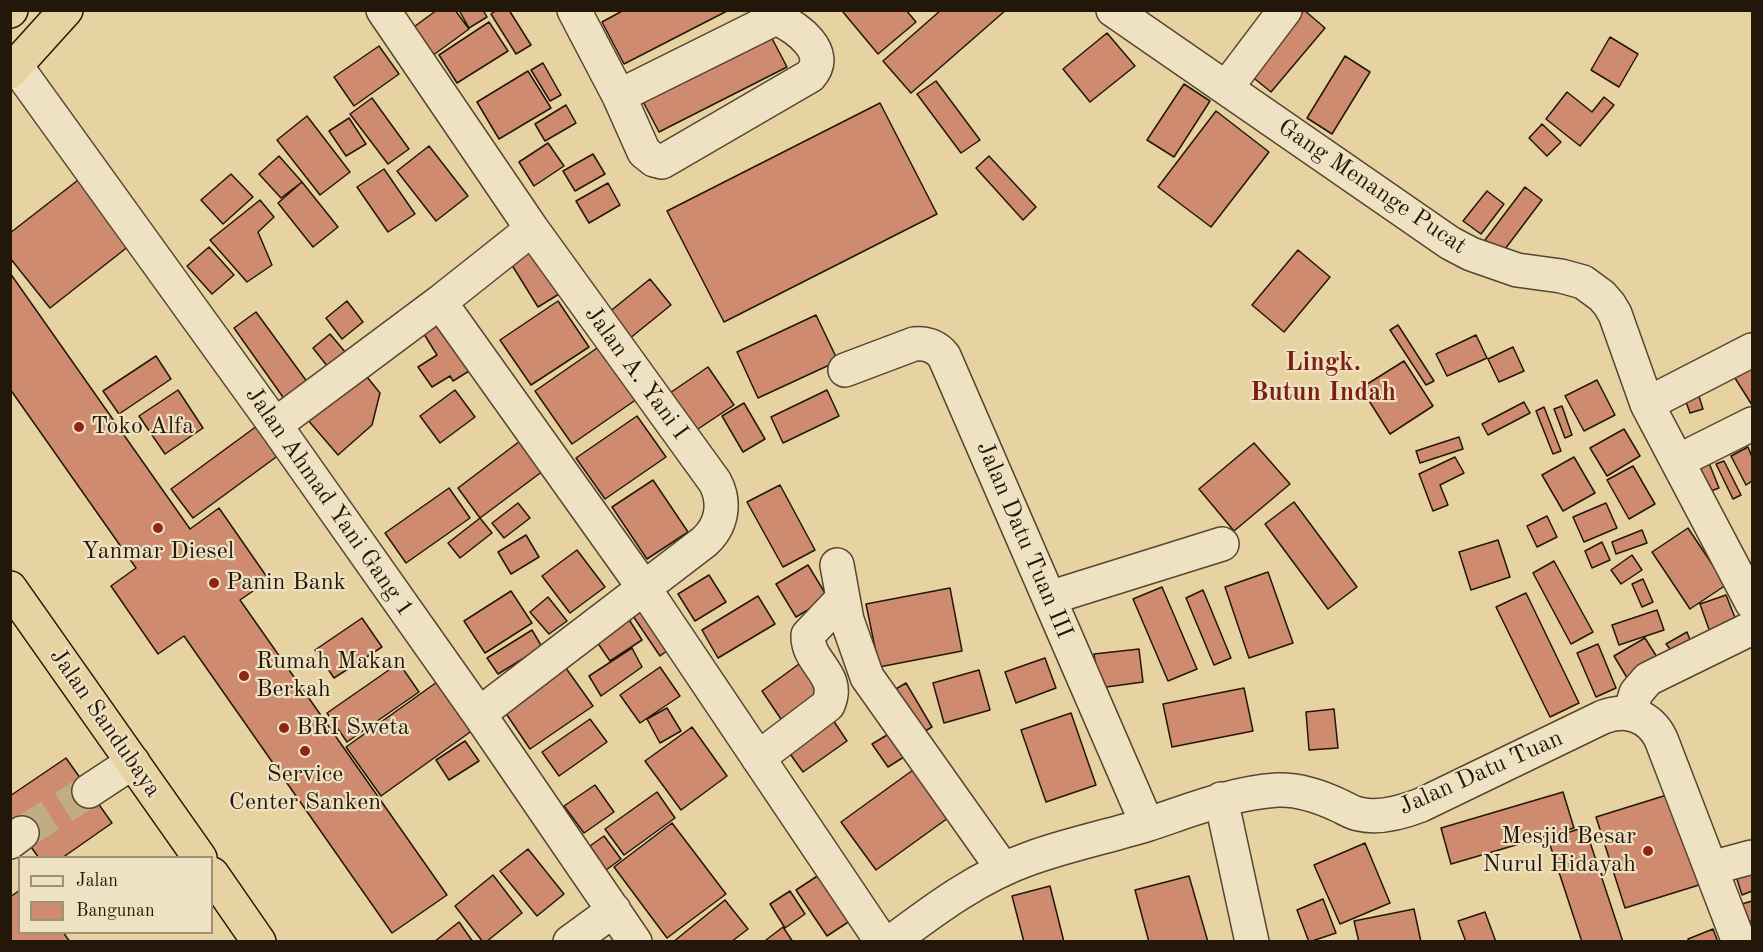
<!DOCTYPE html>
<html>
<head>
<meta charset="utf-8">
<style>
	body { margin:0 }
	#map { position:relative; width:1763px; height:952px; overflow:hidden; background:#e7d3a2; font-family:"Old Standard TT",serif }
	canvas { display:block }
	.frame { position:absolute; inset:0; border:12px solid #23170a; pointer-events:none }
	.legend { position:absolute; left:18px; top:856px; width:195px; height:78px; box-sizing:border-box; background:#efe2c3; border:2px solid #9d9179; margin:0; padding:8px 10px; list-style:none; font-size:18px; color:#23170a }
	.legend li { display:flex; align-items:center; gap:12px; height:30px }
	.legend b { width:30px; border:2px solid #9d9179 }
</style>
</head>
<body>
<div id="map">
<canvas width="1763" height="952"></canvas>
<div class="frame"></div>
<ul class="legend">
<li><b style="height:8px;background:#efe2c3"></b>Jalan</li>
<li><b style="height:16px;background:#cf8b70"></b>Bangunan</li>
</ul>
</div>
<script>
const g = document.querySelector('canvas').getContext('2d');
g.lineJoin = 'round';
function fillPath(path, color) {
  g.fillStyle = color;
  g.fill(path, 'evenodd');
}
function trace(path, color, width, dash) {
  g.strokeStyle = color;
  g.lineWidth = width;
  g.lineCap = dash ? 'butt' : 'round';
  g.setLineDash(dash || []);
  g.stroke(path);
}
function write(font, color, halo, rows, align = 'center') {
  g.font = font + ' "Old Standard TT",serif';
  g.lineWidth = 4.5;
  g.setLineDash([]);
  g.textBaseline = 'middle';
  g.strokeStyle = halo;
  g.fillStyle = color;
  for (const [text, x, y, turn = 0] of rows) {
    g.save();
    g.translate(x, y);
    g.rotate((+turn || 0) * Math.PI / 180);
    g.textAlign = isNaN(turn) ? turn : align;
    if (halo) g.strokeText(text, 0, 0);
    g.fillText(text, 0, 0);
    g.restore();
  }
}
const building = new Path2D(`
	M437,10h18l14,19 -37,27 -21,-27z
	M459,10h24l4,7 -18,11z
	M497,10h12l22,35 -15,9 -25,-40z
	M624,10h105l-105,54 -22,-42z
	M844,10h62l10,12 -38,32 -35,-42z
	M941,10h65l-95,83 -28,-32z
	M1304,10l21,18 -54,64 -21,-17z
	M489,22l19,29 -51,32 -18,-28z
	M766,27l21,40 -128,65 -21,-40z
	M1107,33l28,33 -45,36 -27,-33z
	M1610,37l28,17 -19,33 -28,-17z
	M379,46l20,28 -45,32 -20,-29z
	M1345,56l25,16 -38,62 -25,-16z
	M543,63l18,32 -11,6 -19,-31z
	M528,71l23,37 -52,31 -22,-37z
	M936,81l44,59 -19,13 -44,-59z
	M1184,84l26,17 -36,56 -27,-17z
	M1567,92l25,20 12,-15 10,8 -34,41 -34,-27z
	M372,98l37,51 -21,15 -38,-50z
	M880,103l57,111 -213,108 -57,-111z
	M566,105l10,18 -31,18 -10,-17z
	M1216,111l53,41 -58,75 -53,-40z
	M307,116l43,56 -30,23 -43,-55z
	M349,118l17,26 -20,12 -17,-25z
	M1542,124l19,18 -14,14 -18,-18z
	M548,143l16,23 -30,20 -15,-24z
	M429,146l39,50 -32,25 -39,-50z
	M593,154l12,20 -30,17 -12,-20z
	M279,156l23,26 -21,16 -22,-24z
	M989,156l47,51 -13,13 -47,-52z
	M384,169l31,45 -27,18 -31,-45z
	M231,174l22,23 -30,27 -22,-24z
	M82,177l52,65 -84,66 -40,-50v-25z
	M302,182l36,45 -25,20 -35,-44z
	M608,183l12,22 -31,18 -13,-22z
	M1525,187l17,13 -40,53 -17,-13z
	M1487,191l17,13 -23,30 -18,-13z
	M260,200l14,17 -16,15 14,33 -25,17 -37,-42z
	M530,238l34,53 -26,16 -33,-53z
	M209,247l25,28 -22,19 -25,-28z
	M1298,250l32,27 -46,55 -32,-27z
	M10,273l180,256 29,-21 50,72 -29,20 207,295 -55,38 -208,-297 -26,18 -47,-68 25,-18 -126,-179z
	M650,279l21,26 -42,34 -21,-26z
	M347,301l16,21 -21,17 -16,-21z
	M558,301l31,46 -58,38 -31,-45z
	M256,312l52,71 -23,17 -51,-72z
	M439,313l35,55 -21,13 -3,-5 -18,11 -14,-20 19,-12 -18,-29z
	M816,315l22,46 -80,37 -21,-46z
	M1398,325l36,56 -8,4 -36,-55z
	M330,334l16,19 -18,14 -15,-19z
	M1476,335l11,23 -40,18 -11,-22z
	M600,346l37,53 -65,45 -37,-53z
	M1513,347l11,24 -25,11 -11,-23z
	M1752,355v50l-24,-38z
	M156,356l15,23 -52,35 -16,-23z
	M1404,361l29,45 -43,28 -29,-46z
	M708,367l26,38 -45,30 -25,-38z
	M363,372l17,21 -8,32 -34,30 -31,-36z
	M1597,380l18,35 -31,16 -19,-35z
	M1695,384l8,25 -13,4 -9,-25z
	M178,390l25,38 -38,26 -26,-38z
	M455,390l20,27 -35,26 -20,-27z
	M827,390l12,26 -56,27 -12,-26z
	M1524,402l6,11 -42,22 -6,-11z
	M744,403l21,36 -22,13 -21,-36z
	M1562,406l10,29 -7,3 -11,-29z
	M1544,407l17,44 -8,3 -17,-43z
	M637,416l29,41 -61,42 -29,-41z
	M261,423l22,29 -90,66 -22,-29z
	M1624,429l16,27 -33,20 -17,-28z
	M1459,437l4,12 -43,14 -4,-12z
	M524,438l23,30 -67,50 -22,-30z
	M1254,443l36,41 -56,47 -35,-42z
	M1748,447l4,10v24l-6,4 -15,-29z
	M1705,453l14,35 -11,4 -14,-34z
	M1455,457l9,16 -24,12 8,20 -15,6 -14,-37z
	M1574,457l21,36 -32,18 -21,-36z
	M1724,461l17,34 -8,4 -17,-35z
	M1633,466l22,38 -26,15 -22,-39z
	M653,480l35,52 -41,27 -35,-52z
	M780,485l35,65 -32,17 -36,-65z
	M449,488l21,30 -64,45 -21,-30z
	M1294,502l63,85 -29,22 -63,-85z
	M518,503l12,15 -26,20 -12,-15z
	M1606,503l11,25 -33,14 -11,-25z
	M1547,516l10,21 -20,10 -10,-21z
	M480,518l12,15 -32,25 -12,-15z
	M1688,528l38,57 -36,24 -38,-57z
	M1642,530l5,13 -31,11 -4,-12z
	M526,535l13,22 -28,17 -13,-22z
	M1498,540l12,37 -39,13 -12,-38z
	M1602,542l8,18 -18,8 -7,-17z
	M577,550l28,37 -35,26 -28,-37z
	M1632,555l10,15 -21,14 -10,-14z
	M1554,561l39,71 -22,12 -38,-71z
	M808,565l20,33 -32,19 -20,-33z
	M1268,572l25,71 -44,15 -24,-71z
	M709,575l17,27 -31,19 -17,-27z
	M1643,579l10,23 -11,5 -10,-23z
	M1162,587l35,82 -29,12 -35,-82z
	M950,588l12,63 -83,16 -13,-63z
	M1203,590l28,68 -17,7 -28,-67z
	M511,591l21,32 -47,30 -21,-32z
	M1526,593l53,110 -29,14 -54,-110z
	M1726,595l12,30 -27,10 -11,-31z
	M758,596l17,28 -57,34 -16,-28z
	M548,597l19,24 -18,13 -19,-22z
	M644,608l27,40 -11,8 -27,-40z
	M1657,610l7,20 -45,15 -7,-20z
	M362,618l20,29 -48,31 -19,-28z
	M628,618l14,22 -32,21 -15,-22z
	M532,630l10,17 -44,27 -11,-16z
	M1687,632l5,13 -17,10 -9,-11z
	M1645,638l15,24 -31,19 -15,-25z
	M1598,644l18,44 -20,9 -19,-44z
	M632,648l10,19 -41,29 -12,-20z
	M1139,649l4,33 -44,6 -5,-34z
	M1045,658l11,30 -40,15 -11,-31z
	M399,663l20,29 -72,50 -20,-29z
	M563,664l30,42 -63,43 -29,-43z
	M799,664l22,32 -38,26 -21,-31z
	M660,667l20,29 -40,27 -20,-28z
	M979,670l11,40 -46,13 -11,-40z
	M437,682l36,48 -92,66 -35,-49z
	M906,683l26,44 -17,10 -26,-44z
	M1244,688l9,43 -81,16 -9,-43z
	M667,708l14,23 -21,12 -13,-24z
	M1334,709l4,39 -29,2 -3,-38z
	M1071,713l25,72 -50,17 -25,-72z
	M590,719l17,23 -48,34 -17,-24z
	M833,720l14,21 -44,31 -15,-21z
	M692,727l35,49 -46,34 -36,-49z
	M892,732l15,23 -19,12 -16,-23z
	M465,741l14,20 -30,19 -13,-20z
	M66,758l46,65 -50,35h-23l-29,-40v-22z
	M913,770l35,48 -72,52 -35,-48z
	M595,785l19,27 -30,21 -20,-27z
	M657,792l18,26 -51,37 -19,-26z
	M1563,792l11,36 -123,36 -10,-36z
	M1670,794l29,91 -74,23 -29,-91z
	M672,823l54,71 -59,44 -53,-71z
	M1585,827l38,115h-41l-34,-103z
	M604,836l17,23 -15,11 -16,-24z
	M1365,843l25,60 -50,21 -26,-59z
	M528,849l36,45 -27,22 -37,-45z
	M1752,868v23l-10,4 -7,-22z
	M825,871l31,46 -29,19 -31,-46z
	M493,875l29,38 -36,29h-3l-28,-36z
	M1189,876l19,66h-59l-14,-52z
	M1050,886l14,56h-40l-12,-46z
	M20,890v42h43l7,10h-60v-45z
	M790,891l15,23 -20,14 -15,-24z
	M1323,899l13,34 -27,9 -12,-32z
	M725,900l23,29 -17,13h-58z
	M1752,901v20l-5,1 -5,-18z
	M1414,909l7,33h-62l-5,-21z
	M1485,912l11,30h-30l-8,-21z
	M459,922l14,20h-39z
	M783,927l10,15h-26l-1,-2z
	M1713,929l5,13h-29l-1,-3z`);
const minorTunnel = new Path2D(`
	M22,833l67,-42`);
const minor = new Path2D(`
	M383,10l149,219 183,253c11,21 7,44 -11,60l-225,172
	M574,10l45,86 25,56 10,8 8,2 148,-86c22,-24 -14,-49 -34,-58l-157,78
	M1113,10l337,233 21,11 46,16 44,6 22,6 19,14 7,8 6,10 32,90 105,199
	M16,66l259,359 204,289 156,228
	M1226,88l59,-78
	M440,302l204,286 238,354
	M845,370l69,-26c13,-1 22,2 30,12l203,468
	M1647,404l105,-54
	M275,425l165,-123 92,-73
	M1678,461l74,-37
	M837,565l10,55 20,57 136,192
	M1049,598l173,-54
	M1630,713l6,-20 12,-14 104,-51
	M758,758l70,-53c14,-31 -21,-41 -20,-70l35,-37
	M89,791l44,-29
	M1221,799l31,143
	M10,842l12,-9
	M1726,864l26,-7
	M570,942l44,-32
	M891,942c44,-33 88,-66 140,-84 39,-14 79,-22 118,-34 42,-14 83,-31 128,-34 22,-1 42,6 61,15 7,3 14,8 21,9 20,5 44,-2 62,-9l182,-88c24,-9 47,-1 58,22l78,203`);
const highway = new Path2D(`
	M10,11l1,-1
	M10,72l56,-62
	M10,588l190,270
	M212,874l47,68`);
const markers = [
	[79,427,6,"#8f2418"],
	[158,528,6,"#8f2418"],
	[214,583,6,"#8f2418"],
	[244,676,6,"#8f2418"],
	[284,728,6,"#8f2418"],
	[305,751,6,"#8f2418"],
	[1648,851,6,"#8f2418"]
];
const streetNames = [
	["Gang Menange Pucat",1372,187,34],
	["Jalan A. Yani I",636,373,54],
	["Jalan Ahmad Yani Gang 1",329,502,55],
	["Jalan Datu Tuan III",1024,540,67],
	["Jalan Sandubaya",105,723,55],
	["Jalan Datu Tuan",1481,773,-24]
];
const poiNames = [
	["Toko Alfa",91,427],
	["Yanmar Diesel",158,552,"center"],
	["Panin Bank",226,583],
	["Rumah Makan",256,662],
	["Berkah",256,690],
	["BRI Sweta",296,728],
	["Service",305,775,"center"],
	["Center Sanken",305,803,"center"],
	["Mesjid Besar",1636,837,"right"],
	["Nurul Hidayah",1636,865,"right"]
];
const neighbourhoodNames = [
	["Lingk.",1323,363],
	["Butun Indah",1323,393]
];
fillPath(building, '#cf8b70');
trace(building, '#23170a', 1.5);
trace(minorTunnel, '#c0ad84', 33, [33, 16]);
trace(minor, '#544630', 36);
trace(highway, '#23170a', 36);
trace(minor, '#efe2c3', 33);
trace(highway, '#e7d3a2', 33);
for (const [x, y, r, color] of markers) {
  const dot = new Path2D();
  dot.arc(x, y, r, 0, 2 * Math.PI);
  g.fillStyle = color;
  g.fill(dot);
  trace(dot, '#efe2c3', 2);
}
write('24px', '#23170a', '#efe2c3', streetNames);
write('24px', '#23170a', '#efe2c3', poiNames, 'left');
write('bold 26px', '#7a1f14', '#efe2c3', neighbourhoodNames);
</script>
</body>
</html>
